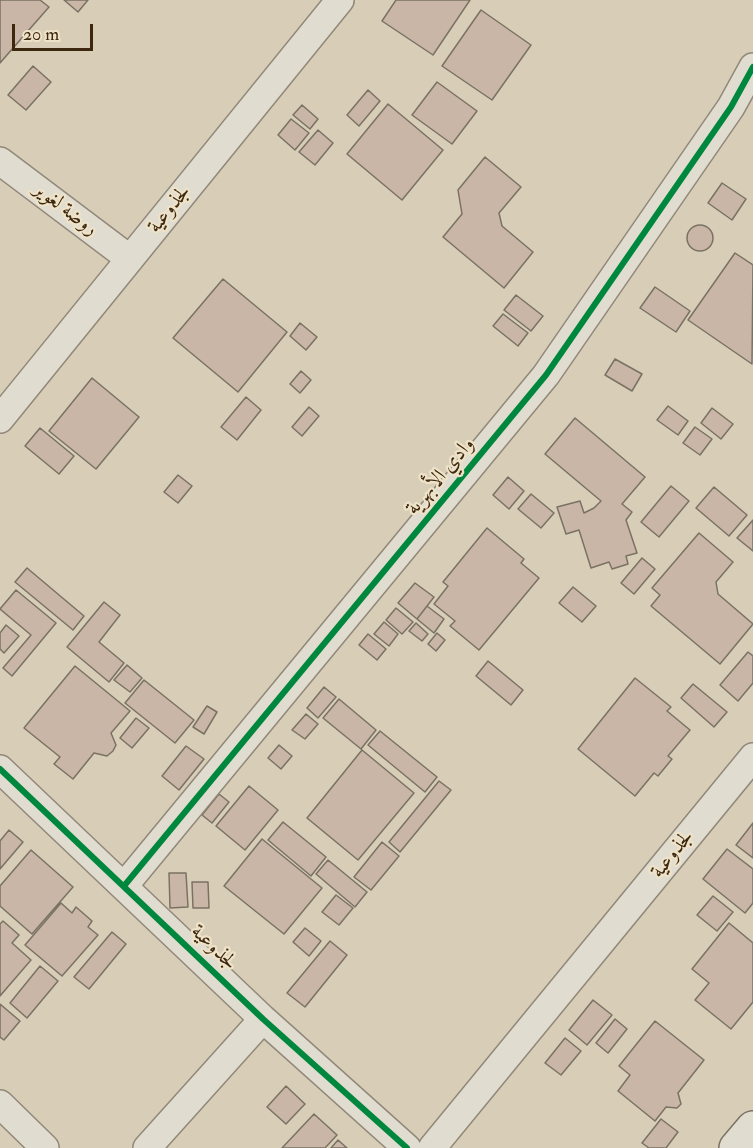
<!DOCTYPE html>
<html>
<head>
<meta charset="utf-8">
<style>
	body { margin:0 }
	#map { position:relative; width:753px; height:1148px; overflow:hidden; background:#d8ceb8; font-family:"IM FELL Double Pica",serif }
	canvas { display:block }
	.scale { position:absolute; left:12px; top:24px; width:81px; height:27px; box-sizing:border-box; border:3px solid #3d270e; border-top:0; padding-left:8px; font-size:18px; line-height:21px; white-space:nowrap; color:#3d270e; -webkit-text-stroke:4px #eee3c8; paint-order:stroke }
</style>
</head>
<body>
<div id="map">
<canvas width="753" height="1148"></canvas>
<div class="scale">20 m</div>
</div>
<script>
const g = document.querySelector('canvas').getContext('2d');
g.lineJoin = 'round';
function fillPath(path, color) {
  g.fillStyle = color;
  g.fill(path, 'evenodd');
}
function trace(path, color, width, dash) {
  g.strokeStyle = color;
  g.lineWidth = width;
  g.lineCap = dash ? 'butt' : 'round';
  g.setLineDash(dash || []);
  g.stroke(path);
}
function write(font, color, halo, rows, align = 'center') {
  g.font = font + ' "IM FELL Double Pica",Amiri,serif';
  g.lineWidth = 4.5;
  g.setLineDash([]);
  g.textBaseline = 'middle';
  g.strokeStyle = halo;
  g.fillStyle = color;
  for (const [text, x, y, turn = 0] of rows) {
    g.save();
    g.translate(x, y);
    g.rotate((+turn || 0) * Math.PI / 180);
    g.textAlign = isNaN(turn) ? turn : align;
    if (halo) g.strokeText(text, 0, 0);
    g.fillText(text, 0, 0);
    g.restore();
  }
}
const building = new Path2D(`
	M0,0h40l9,7 -49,56z
	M64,0h24l-10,12z
	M396,0h74l-37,55 -51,-34z
	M481,10l50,35 -39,55 -50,-34z
	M33,66l18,16 -25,28 -18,-15z
	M437,82l40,29 -25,33 -40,-29z
	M368,90l12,11 -21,25 -12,-11z
	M388,104l55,46 -41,50 -55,-46z
	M302,105l16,14 -8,10 -17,-14z
	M291,119l18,14 -14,17 -17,-15z
	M318,130l15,13 -18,22 -16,-13z
	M485,157l36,30 -22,26 3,13 31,26 -29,36 -61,-51 19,-23 -4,-24z
	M722,183l24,16 -14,21 -24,-17z
	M687 238a13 13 0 1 1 26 0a13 13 0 1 1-26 0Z
	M735,253l18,12 -1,99 -64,-44z
	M223,279l64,53 -49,60 -65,-54z
	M655,287l35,24 -14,21 -36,-24z
	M516,295l27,21 -12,15 -27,-21z
	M503,314l25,19 -10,13 -25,-20z
	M300,323l17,14 -11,13 -16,-14z
	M615,359l27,15 -10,17 -27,-16z
	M301,371l10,9 -11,13 -10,-9z
	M92,378l47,39 -43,52 -47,-38z
	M246,397l15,13 -24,30 -16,-13z
	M668,406l20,15 -10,14 -21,-15z
	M309,407l10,9 -17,20 -10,-9z
	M712,408l21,16 -12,15 -20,-16z
	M575,418l70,59 -23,27 10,8 -6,8 11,33 -11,3 2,8 -16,5 -3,-7 -18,6 -12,-38 -13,4 -9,-27 23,-6 4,12 10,-5 7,-7 -56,-47z
	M695,427l17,12 -12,16 -17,-12z
	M40,428l34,28 -15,18 -34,-28z
	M178,475l14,11 -14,17 -14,-11z
	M508,477l16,14 -15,18 -16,-14z
	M671,486l18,15 -30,36 -18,-15z
	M714,487l33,28 -18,21 -33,-28z
	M531,494l23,19 -13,15 -23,-19z
	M753,520v31l-16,-13z
	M487,528l37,31 -3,4 18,15 -60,72 -29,-24 5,-5 -21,-17 14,-18 -5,-4z
	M699,533l34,29 -17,20 2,12 35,30 -33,40 -69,-58 9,-11 -8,-7z
	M642,558l13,11 -21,25 -13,-11z
	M27,568l57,48 -11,14 -58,-48z
	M415,583l19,14 -17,22 -19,-16z
	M573,587l23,19 -14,16 -23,-19z
	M16,590l40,33 -44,53 -9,-8 28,-33 -31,-26z
	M104,602l16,13 -21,27 25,21 -15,19 -42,-35z
	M427,606l17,13 -10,14 -17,-14z
	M396,608l17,14 -11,12 -16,-14z
	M384,622l14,12 -9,12 -15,-12z
	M416,623l12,11 -6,7 -13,-10z
	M6,625l13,11 -15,17 -4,-4v-16z
	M437,633l8,7 -9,11 -8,-7z
	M368,634l18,15 -9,11 -18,-15z
	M748,652l5,4v27l-15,18 -18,-16z
	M488,661l35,29 -12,15 -35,-29z
	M127,665l15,13 -12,14 -16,-12z
	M75,666l55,45 -19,22 5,12 -3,6 -6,5 -13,-3 -21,26 -19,-15 6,-7 -36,-29z
	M635,678l36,29 -4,4 23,19 -22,26 4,3 -14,17 -4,-3 -19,23 -57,-47z
	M144,680l50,40 -19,23 -50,-40z
	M693,684l34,28 -13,15 -33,-29z
	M324,687l12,10 -18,21 -11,-10z
	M339,699l37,31 -15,19 -38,-31z
	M207,706l10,6 -13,22 -11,-7z
	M306,714l12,10 -13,15 -13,-9z
	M136,718l13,10 -17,20 -12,-10z
	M380,731l57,46 -12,15 -57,-47z
	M279,745l13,11 -11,13 -13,-11z
	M186,746l18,13 -25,31 -17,-14z
	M362,750l52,43 -56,67 -51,-42z
	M439,781l12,9 -51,62 -11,-10z
	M249,786l29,24 -33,40 -29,-24z
	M219,794l10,8 -17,21 -10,-8z
	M283,822l43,35 -15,19 -43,-36z
	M753,823v35l-17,-13z
	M9,830l14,12 -23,27v-28z
	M262,839l60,49 -38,46 -60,-48z
	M382,842l17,14 -28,34 -17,-13z
	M727,849l26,20v34l-8,10 -42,-34z
	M31,850l42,37 -41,47 -32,-28v-20z
	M328,860l39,32 -12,15 -39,-33z
	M169,873h17l2,34 -18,1z
	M192,882h16l1,26h-16z
	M336,895l17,13 -14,17 -17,-13z
	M713,896l20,16 -16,19 -20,-16z
	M61,903l11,10 4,-6 16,14 -4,6 10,8 -36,41 -37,-31z
	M3,921l16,14 -7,8 19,17 -31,36v-72z
	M729,923l24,20v59l-22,27 -36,-29 14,-17 -17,-14z
	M305,928l16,13 -12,15 -16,-14z
	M112,932l14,12 -37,45 -15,-12z
	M330,941l17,14 -42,52 -18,-14z
	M40,966l18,15 -31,37 -17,-15z
	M593,1000l19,15 -25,30 -18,-15z
	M0,1004l20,17 -16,19 -4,-3z
	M615,1019l12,10 -19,24 -12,-10z
	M655,1021l49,39 -26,33 3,11 -4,4 -11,-1 -11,14 -37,-30 12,-16 -11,-9z
	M565,1038l16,13 -20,24 -16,-12z
	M286,1086l19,18 -19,20 -19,-17z
	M314,1114l23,21 -12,13h-43z
	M661,1119l17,13 -12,16h-17l-7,-5z
	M338,1140l9,8h-16z`);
const street = new Path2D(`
	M0,161l130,98
	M0,419l340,-419
	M0,769l263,250 144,129
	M124,886l422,-511 185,-268 22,-40
	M0,1104l45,44
	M147,1148l116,-129
	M432,1148l321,-391`);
const secondary = new Path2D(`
	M736,1148l17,-20`);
const cycleway = new Path2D(`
	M0,769l263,250 144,129
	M124,886l422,-511 185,-268 22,-40`);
const streetNames = [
	["روضة لغوير",65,210,37],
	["لجذوعية",170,210,-51],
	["وادي الأبهرية",441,477,-50],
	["لجذوعية",673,855,-51],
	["لجذوعية",213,948,44]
];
fillPath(building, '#c9b6a7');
trace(building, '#7a7263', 1.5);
trace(street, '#918879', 30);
trace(secondary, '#7a7263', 36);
trace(street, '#e0dcd0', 27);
trace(secondary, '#e0dcd0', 33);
trace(cycleway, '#00873e', 6);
write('21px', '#3d270e', '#eee3c8', streetNames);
</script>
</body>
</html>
